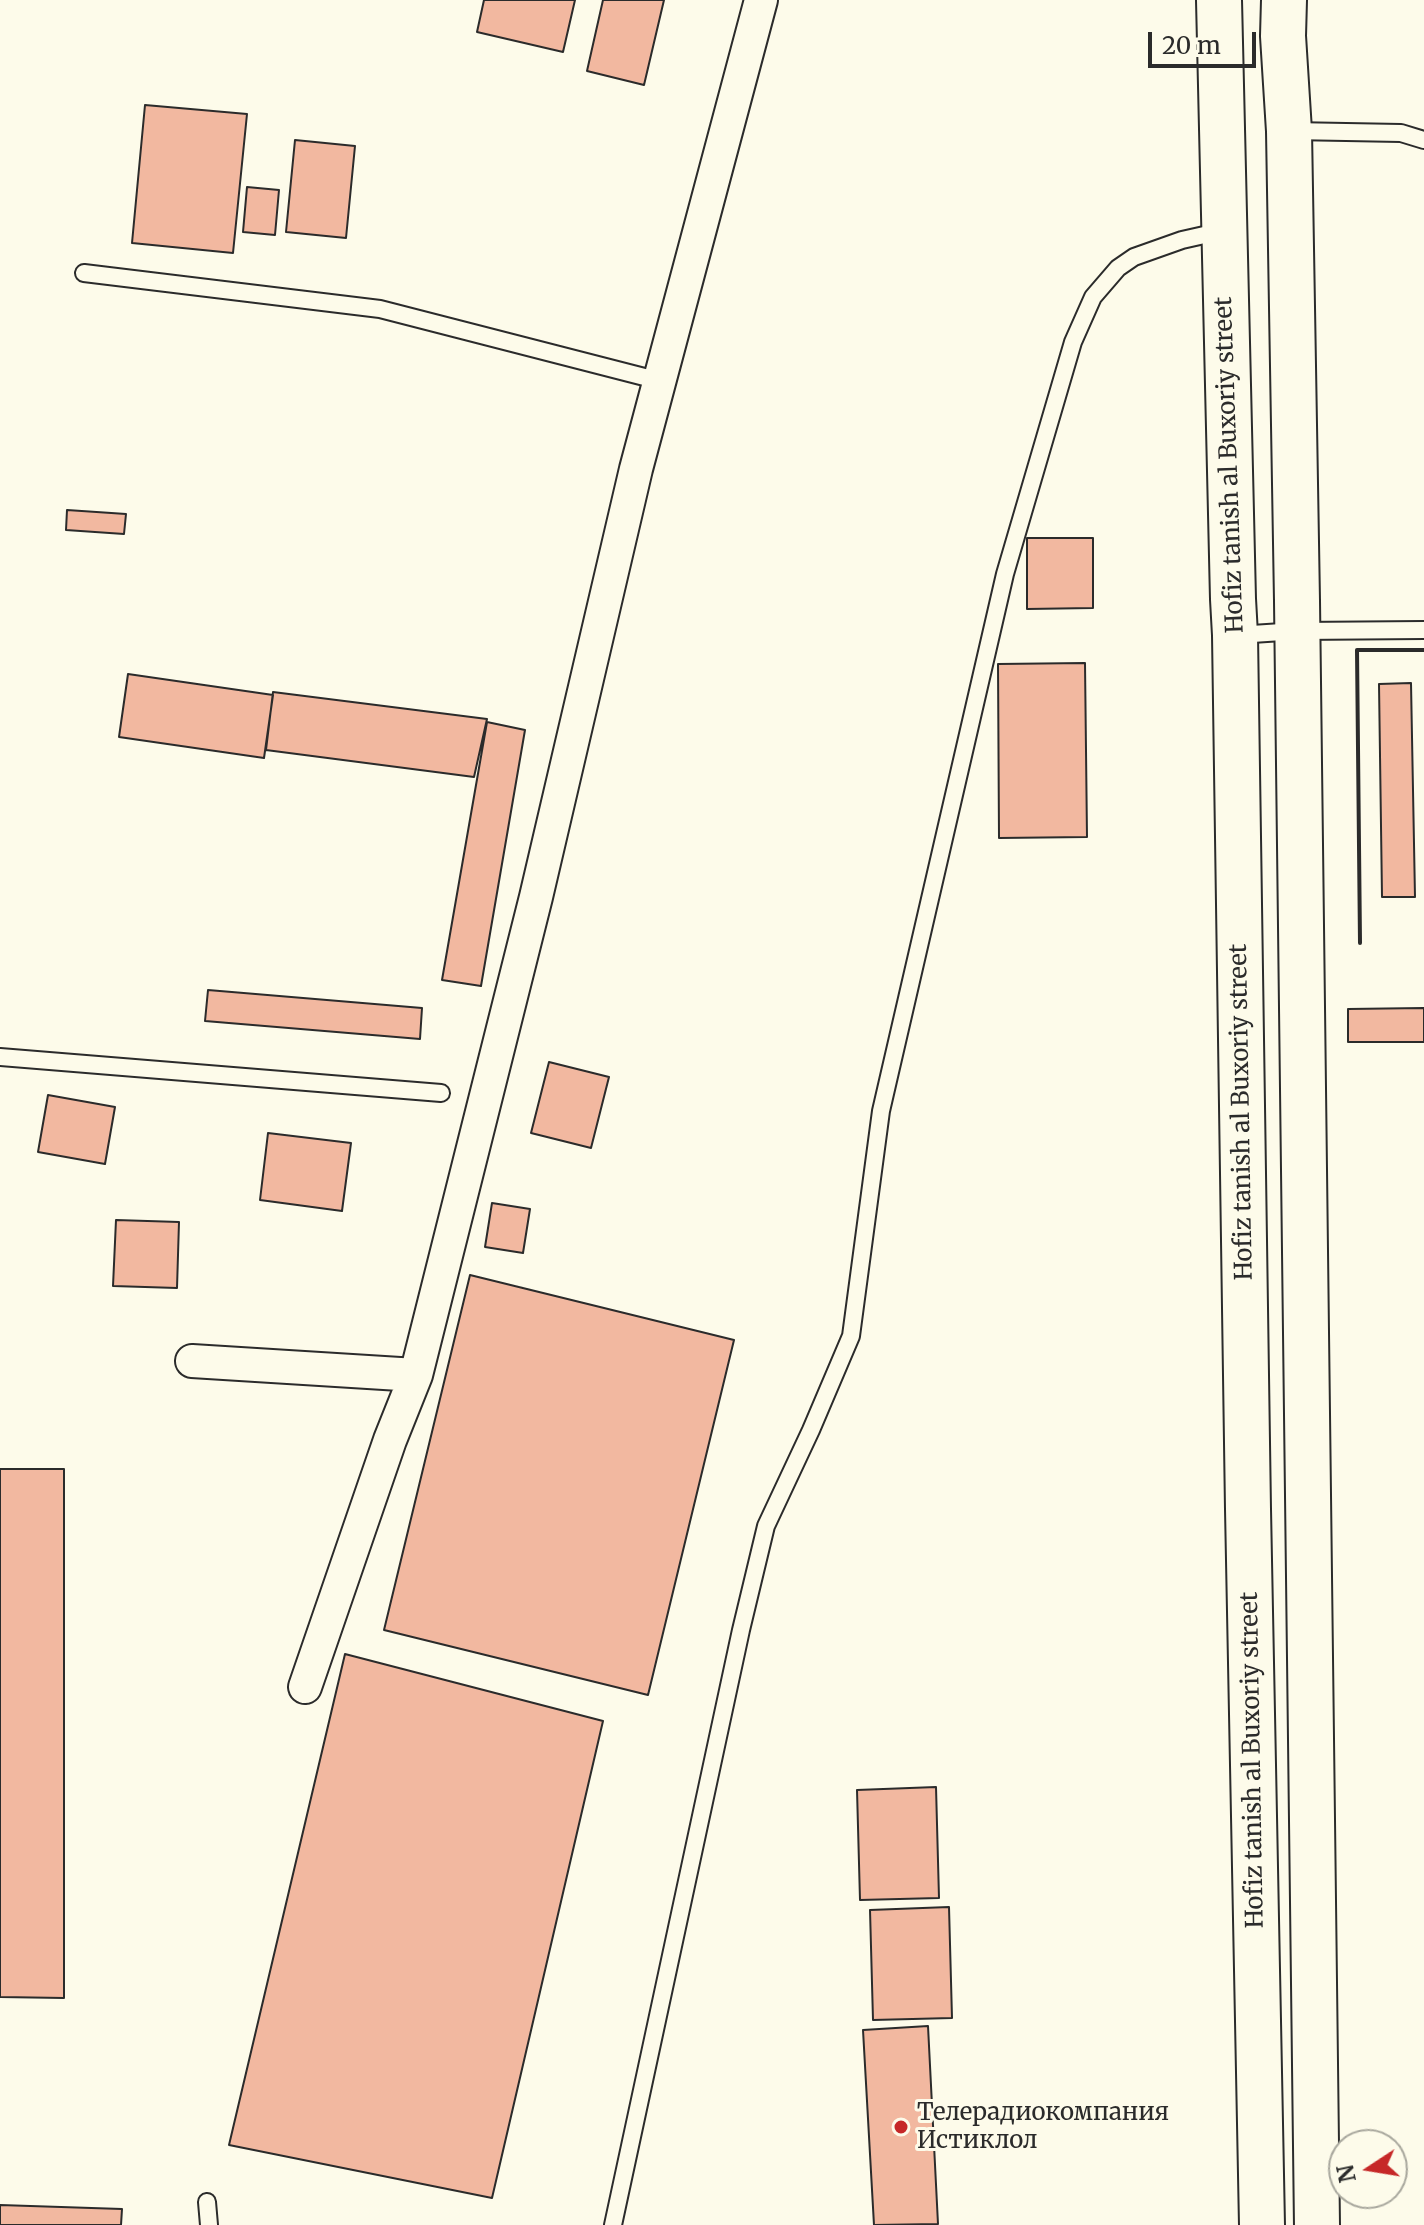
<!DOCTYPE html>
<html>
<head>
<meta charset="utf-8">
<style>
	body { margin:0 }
	#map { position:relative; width:1424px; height:2225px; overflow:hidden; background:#fdfbea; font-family:Merriweather,serif }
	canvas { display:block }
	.north { position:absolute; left:1328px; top:2129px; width:80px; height:80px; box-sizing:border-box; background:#fdfbea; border:2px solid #a9a89e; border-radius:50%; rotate:258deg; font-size:22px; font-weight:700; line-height:32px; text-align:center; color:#2b2b2b }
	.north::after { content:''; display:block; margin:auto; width:28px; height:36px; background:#c62828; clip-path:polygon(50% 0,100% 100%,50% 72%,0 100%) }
	.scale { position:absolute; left:1148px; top:32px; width:108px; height:36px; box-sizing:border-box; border:4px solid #2b2b2b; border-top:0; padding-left:10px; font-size:24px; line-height:28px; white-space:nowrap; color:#2b2b2b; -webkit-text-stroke:6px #fdfbea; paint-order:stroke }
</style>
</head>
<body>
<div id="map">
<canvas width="1424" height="2225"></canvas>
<div class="north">N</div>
<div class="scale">20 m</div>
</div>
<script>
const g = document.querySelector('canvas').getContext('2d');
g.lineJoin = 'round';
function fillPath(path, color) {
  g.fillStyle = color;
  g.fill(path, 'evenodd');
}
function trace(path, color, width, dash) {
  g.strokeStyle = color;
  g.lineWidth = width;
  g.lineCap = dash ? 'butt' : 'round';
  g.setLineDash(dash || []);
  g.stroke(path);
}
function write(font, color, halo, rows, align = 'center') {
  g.font = font + ' Merriweather,serif';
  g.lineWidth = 6;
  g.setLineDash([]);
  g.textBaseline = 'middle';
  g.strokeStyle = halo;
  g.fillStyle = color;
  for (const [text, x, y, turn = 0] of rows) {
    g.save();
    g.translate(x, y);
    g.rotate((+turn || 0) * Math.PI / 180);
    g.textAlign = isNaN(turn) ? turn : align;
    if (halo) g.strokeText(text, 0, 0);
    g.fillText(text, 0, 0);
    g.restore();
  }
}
const building = new Path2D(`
	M484,0h91l-12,52 -86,-20z
	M603,0h61l-20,85 -57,-14z
	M145,105l102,9 -14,139 -101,-10z
	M295,140l60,6 -9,92 -60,-6z
	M247,187l32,3 -4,45 -32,-3z
	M67,510l59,4 -2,20 -58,-4z
	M1027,538h66v70l-66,1z
	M1085,663l2,174 -88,1 -1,-174z
	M128,674l145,21 -9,63 -145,-21z
	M1411,683l4,214h-33l-3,-213z
	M273,692l214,27 -13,58 -208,-27z
	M487,722l38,8 -44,256 -39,-6z
	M208,990l214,18 -2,31 -215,-18z
	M1424,1008v34h-76v-33z
	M549,1062l60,15 -18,71 -60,-15z
	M48,1095l67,12 -10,57 -67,-12z
	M268,1133l83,10 -9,68 -82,-11z
	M492,1203l38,6 -7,44 -38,-6z
	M116,1220l63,2 -2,66 -64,-2z
	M470,1275l264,65 -86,355 -264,-65z
	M0,1469h64v529l-64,-1z
	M345,1654l258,67 -111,477 -263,-53z
	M936,1787l3,111 -79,2 -3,-110z
	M949,1907l3,111 -79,2 -3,-110z
	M928,2026l10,198 -64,1 -11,-195z
	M0,2205l122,4 -1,16h-121z`);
const service = new Path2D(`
	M1291,131l110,2 23,7
	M84,273l296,36 280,72
	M1237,635l60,-4 127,-1
	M0,1057l441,36
	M207,2202l2,23
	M613,2225l128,-595 25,-104 45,-96 40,-94 30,-225 124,-537 68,-232 20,-45 25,-29 16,-11 48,-17 40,-9`);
const minor = new Path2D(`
	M192,1361l224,14 120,-478 100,-428 125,-469
	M305,1687l85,-247 26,-65`);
const secondary = new Path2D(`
	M1219,0l14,599 2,36 13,874 14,716
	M1284,0l-1,36 6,95 8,470 20,1624`);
const wall = new Path2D(`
	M1360,943l-3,-293h67`);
const markers = [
	[901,2127,8,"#c62828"]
];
const streetNames = [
	["Hofiz tanish al Buxoriy street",1230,465,-92],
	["Hofiz tanish al Buxoriy street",1242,1112,-91],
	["Hofiz tanish al Buxoriy street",1253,1760,-91]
];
const poiNames = [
	["Телерадиокомпания",917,2113],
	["Истиклол",917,2141]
];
fillPath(building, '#f2b8a0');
trace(building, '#2b2b2b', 2);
trace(service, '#2b2b2b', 20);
trace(minor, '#2b2b2b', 36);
trace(secondary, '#2b2b2b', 48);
trace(service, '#fdfbea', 16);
trace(minor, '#fdfbea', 32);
trace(secondary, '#fdfbea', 44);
trace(wall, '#2b2b2b', 4);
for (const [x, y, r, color] of markers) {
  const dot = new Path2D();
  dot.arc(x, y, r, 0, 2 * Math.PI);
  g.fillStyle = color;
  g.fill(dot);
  trace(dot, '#fdfbea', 3);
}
write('24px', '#2b2b2b', '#fdfbea', streetNames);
write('24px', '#2b2b2b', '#fdfbea', poiNames, 'left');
</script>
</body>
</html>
